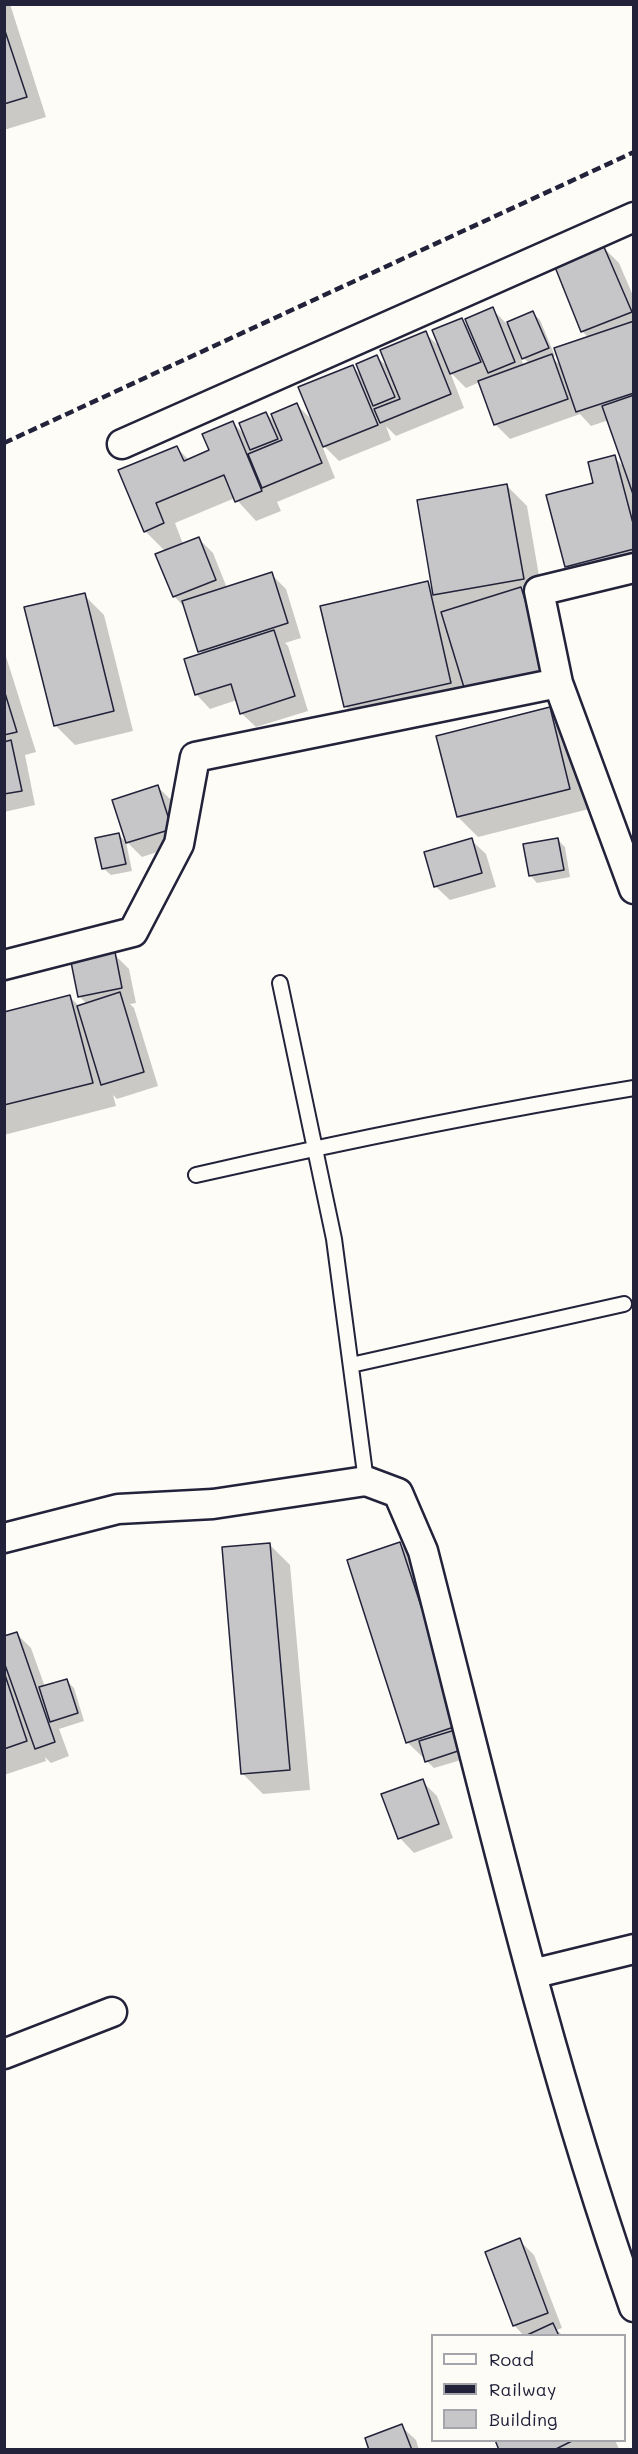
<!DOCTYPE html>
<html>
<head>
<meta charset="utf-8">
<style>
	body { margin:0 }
	#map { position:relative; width:638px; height:2454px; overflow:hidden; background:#fdfcf7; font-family:Mali,sans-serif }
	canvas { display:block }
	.frame { position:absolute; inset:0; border:6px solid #22223b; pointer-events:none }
	.legend { position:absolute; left:431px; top:2334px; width:195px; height:108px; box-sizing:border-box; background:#fdfcf7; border:2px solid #a5a5ac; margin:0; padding:8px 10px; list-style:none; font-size:18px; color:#22223b }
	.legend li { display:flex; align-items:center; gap:12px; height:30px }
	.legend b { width:30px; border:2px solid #a5a5ac }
</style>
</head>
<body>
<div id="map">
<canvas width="638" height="2454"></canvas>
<div class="frame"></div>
<ul class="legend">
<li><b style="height:8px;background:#fdfcf7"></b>Road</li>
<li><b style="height:8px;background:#22223b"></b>Railway</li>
<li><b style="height:16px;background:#c6c6c8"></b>Building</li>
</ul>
</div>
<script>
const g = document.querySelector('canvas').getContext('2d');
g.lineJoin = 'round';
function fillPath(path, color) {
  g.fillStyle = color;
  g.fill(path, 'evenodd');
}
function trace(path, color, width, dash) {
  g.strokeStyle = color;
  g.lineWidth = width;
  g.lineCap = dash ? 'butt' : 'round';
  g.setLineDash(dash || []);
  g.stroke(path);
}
const shadow = new Path2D(`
	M4,4h6l36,113 -42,13z
	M604,248l15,15 15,35v276l-48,12 -20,-20 29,-82 19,-27 11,11 -16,-48 -18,6 -11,-12 -70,25 -15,-15 -15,-42 -14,6 -16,-16 14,36 -68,28 -10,-10 5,14 -52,21 -18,-18 14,35 -58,24 4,9 -25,10 -21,-23 -60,25 8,21 15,-6 15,15 14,35 44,-14 15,15 15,49 -16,5 3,3 20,65 -52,16 -15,-14 -4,-13 -27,9 -14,-15 7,-40 -3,-3 -14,-42 -12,-13 -9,-45 -20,-20 32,-83 12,12 22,-9 22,-28 13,13 20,-23 11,11 20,-19 18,18 37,-57 10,10 15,-19 12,11 36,-35 16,15 21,-28 9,10 21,-21 15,15 26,-11 7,7 15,36 -3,1 10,10 27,-29 -6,-6 -26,-64zM519,354l11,10 -6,2z
	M507,486l20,20 16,93 23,90 -78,24 -19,-19 -103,33 -20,-20 81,-124 7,6z
	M84,595l20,20 29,116 -58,14 -20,-20z
	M4,650l32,102 -11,3 10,50 -31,7z
	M550,709l20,20 19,80 -111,28 -20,-20z
	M158,787l14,14 13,42 -43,14 -15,-15z
	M119,835l7,7 6,29 -21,4 -8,-7z
	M471,840l15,14 10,33 -46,13 -15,-14z
	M558,840l7,7 5,30 -33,6 -7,-8z
	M114,954l15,15 7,34 -6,1 4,4 24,78 -41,13 -4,-4 3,11 -112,29v-121l66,-17 9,9 8,-2 -8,-8z
	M400,1544l20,20 48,194 -34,10 -27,-26z
	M270,1545l20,20 20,225 -47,4 -20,-20z
	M17,1634l14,14 14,39 22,-6 7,7 10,33 -25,8 10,27 -18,7 -6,-6 1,4 -42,14v-137z
	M422,1781l15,15 16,42 -39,15 -14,-15 -17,-43z
	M519,2240l15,15 28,73 -5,2 6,6h-39l-10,-11z
	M401,2426l15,14 3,10h-48z
	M496,2440h119l4,9 -119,1z`);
const building = new Path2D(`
	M4,28l23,69 -23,7z
	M604,247l28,65 -51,20 -26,-65z
	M493,307l22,55 -27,11 -23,-54z
	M533,311l16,37 -27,11 -15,-37z
	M462,318l19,44 -31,12 -18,-44z
	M634,321v72l-58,19 -22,-64z
	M426,331l25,63 -71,29 -6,-14 26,-10 -20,-49z
	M552,354l16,45 -74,26 -16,-44z
	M377,355l18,42 -22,9 -17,-42z
	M353,365l25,60 -55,22 -25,-60z
	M634,395v102l-32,-91z
	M297,403l25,60 -60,25 -14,-34 34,-14 -11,-26z
	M266,412l12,27 -28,11 -11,-27z
	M233,421l29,70 -27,11 -11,-27 -68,28 8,20 -20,9 -26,-62 59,-24 7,15 25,-11 -7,-16z
	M615,455l19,72v22l-69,18 -19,-72 47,-12 -5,-21z
	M507,484l17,95 -91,16 -16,-95z
	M199,537l17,43 -43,17 -18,-43z
	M272,572l16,51 -90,29 -16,-51z
	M428,581l23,102 -107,24 -24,-101z
	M521,587l26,82 -81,25 -25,-82z
	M85,593l29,118 -60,15 -30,-119z
	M274,630l21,66 -55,18 -9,-30 -36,11 -11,-36z
	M4,690l13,42 -13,3z
	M550,707l20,82 -113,28 -21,-81z
	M11,740l11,51 -18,3v-52z
	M158,785l14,44 -46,14 -14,-43z
	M119,833l7,31 -24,5 -7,-31z
	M472,838l10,35 -48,14 -10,-35z
	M558,838l6,32 -35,6 -6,-32z
	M115,952l7,36 -44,9 -7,-35z
	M120,992l24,80 -43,13 -24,-79z
	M70,995l23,88 -89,22v-93z
	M400,1542l60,183 -54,18 -59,-183z
	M270,1543l20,227 -49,4 -19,-227z
	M17,1632l38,110 -20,7 -31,-87v-26z
	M4,1672l23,69 -23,8z
	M67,1679l11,34 -28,9 -11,-35z
	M455,1730l6,20 -36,12 -6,-21z
	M423,1779l16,45 -41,15 -17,-45z
	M520,2238l28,75 -35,13 -28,-74z
	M553,2323l6,13h-34z
	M402,2424l10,26h-43l-4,-12z
	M495,2440h79l-20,10h-55z`);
const lane = new Path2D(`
	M280,983l54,256 32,242
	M196,1175c145,-33 290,-63 438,-87
	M351,1365l273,-61`);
const street = new Path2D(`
	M122,444l512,-227
	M634,568l-95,23 19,92 76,206
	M4,965l129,-33 46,-88 16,-87 363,-74
	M4,1538l114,-29 95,-5 153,-23 32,12 25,58c65,253 124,510 211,756
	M532,1974l102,-25
	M4,2054l108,-42`);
const rail = new Path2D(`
	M4,443l630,-291`);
fillPath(shadow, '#0003');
fillPath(building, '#c6c6c8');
trace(building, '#22223b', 1.5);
trace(lane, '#22223b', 18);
trace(street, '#22223b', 33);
trace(lane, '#fdfcf7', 14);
trace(street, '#fdfcf7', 28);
trace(rail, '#22223b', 4.5, [9, 4.5]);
</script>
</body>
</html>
